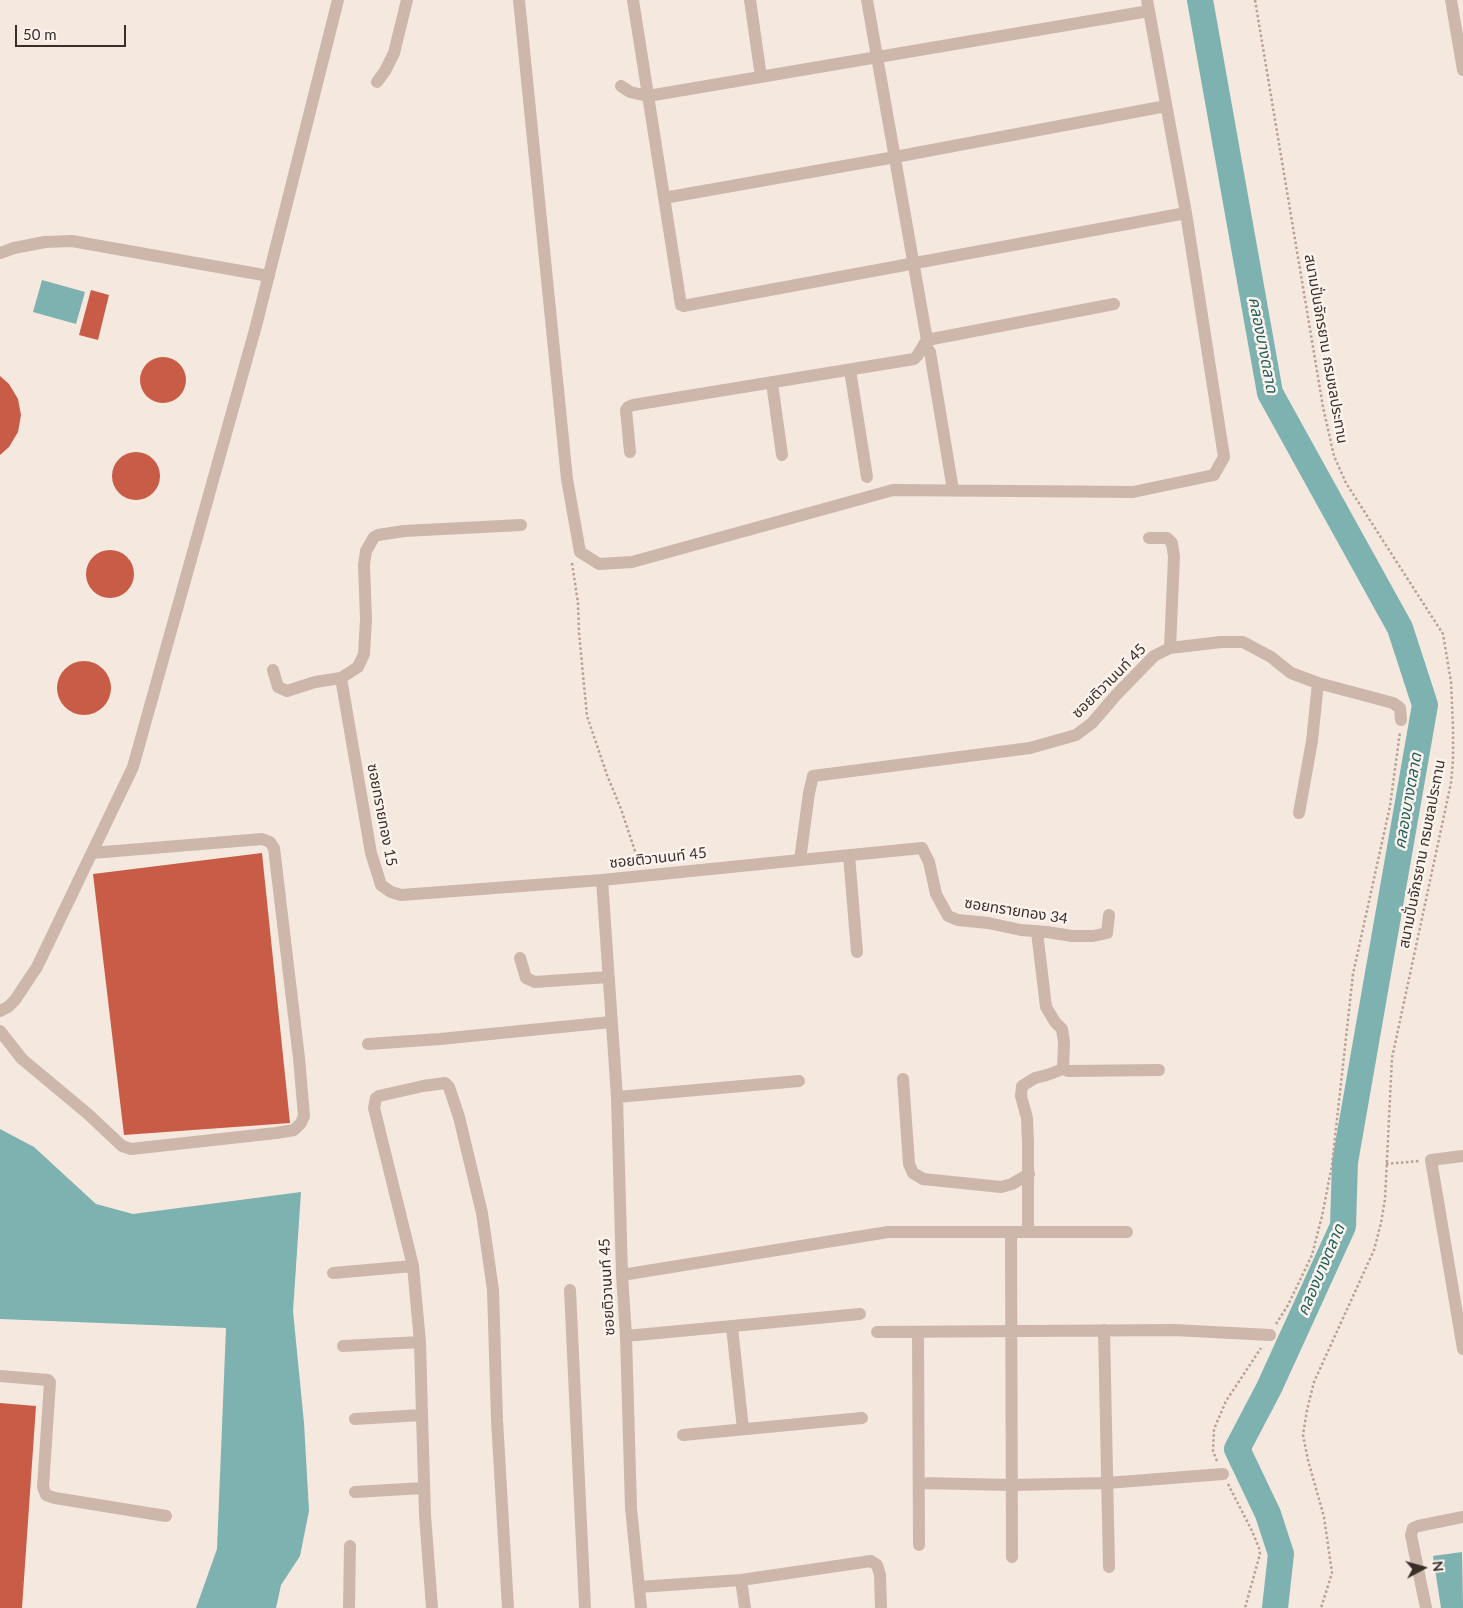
<!DOCTYPE html>
<html>
<head>
<meta charset="utf-8">
<style>
	body { margin:0 }
	#map { position:relative; width:1463px; height:1608px; overflow:hidden; background:#f4e8df; font-family:Lato,sans-serif }
	canvas { display:block }
	.north { position:absolute; left:1398px; top:1543px; width:50px; height:50px; -webkit-text-stroke:4px #fbf3ec; paint-order:stroke; rotate:84deg; font-size:14px; font-weight:700; line-height:20px; text-align:center; color:#3a2e2a }
	.north::after { content:''; display:block; margin:auto; width:18px; height:22px; background:#3a2e2a; clip-path:polygon(50% 0,100% 100%,50% 72%,0 100%) }
	.scale { position:absolute; left:15px; top:25px; width:111px; height:22px; box-sizing:border-box; border:2px solid #3a2e2a; border-top:0; padding-left:6px; font-size:15px; line-height:18px; white-space:nowrap; color:#3a2e2a; -webkit-text-stroke:4px #fbf3ec; paint-order:stroke }
</style>
</head>
<body>
<div id="map">
<canvas width="1463" height="1608"></canvas>
<div class="north">N</div>
<div class="scale">50 m</div>
</div>
<script>
const context = document.querySelector('canvas').getContext('2d');
context.lineJoin = 'round';
function fillPath(path, color) { context.fillStyle = color; context.fill(path, 'evenodd'); }
const poly = rows => new Path2D(rows.map(r => 'M' + r).join(''));
function strokePath(path, color, width, dash) { context.strokeStyle = color; context.lineWidth = width; context.lineCap = dash ? 'butt' : 'round'; context.setLineDash(dash || []); context.stroke(path); }
function write(font, color, halo, rows, align = 'center') {
  context.font = font + ' Lato,"Noto Sans Thai",sans-serif'; context.lineWidth = 5; context.setLineDash([]); context.textBaseline = 'middle'; context.strokeStyle = halo; context.fillStyle = color; for (const [text, x, y, turn = 0] of rows) {
    context.save(); context.translate(x, y); context.rotate((+turn || 0) * Math.PI / 180); context.textAlign = isNaN(turn) ? turn : align; if (halo) context.strokeText(text, 0, 0); context.fillText(text, 0, 0); context.restore();
  }
}
const water = poly([
	[42,280,85,292,76,324,33,312],
	[0,1129,34,1147,96,1204,133,1214,301,1192,293,1311,304,1423,309,1511,300,1556,281,1585,276,1608,196,1608,217,1549,226,1328,0,1319],
	[1462,1552,1463,1608,1441,1608,1433,1556]
]);
const river = poly([
	[1200,0,1270,393,1400,628,1425,705,1345,1162,1343,1226,1269,1388,1237,1449,1268,1514,1281,1554,1275,1608]
]);
const building = poly([
	[91,290,109,295,98,340,79,335],
	'140 380a23 23 0 1 1 46 0a23 23 0 1 1-46 0Z',
	[0,376,9,384,18,399,21,415,18,432,9,447,0,455],
	'112 476a24 24 0 1 1 48 0a24 24 0 1 1-48 0Z',
	'86 574a24 24 0 1 1 48 0a24 24 0 1 1-48 0Z',
	'57 688a27 27 0 1 1 54 0a27 27 0 1 1-54 0Z',
	[262,853,290,1123,124,1135,93,874],
	[0,1403,36,1406,22,1608,0,1608]
]);
const path = poly([
	[1255,0,1323,407,1334,456,1346,483,1443,634,1451,682,1453,727,1453,760,1451,783,1392,1058,1385,1199,1381,1223,1374,1250,1314,1382,1307,1410,1303,1435,1308,1460,1324,1517,1332,1573,1321,1608],
	[572,563,578,603,579,633,587,716,607,775,621,809,636,854,637,863],
	[1386,1164,1419,1161],
	[1276,1324,1288,1305,1312,1255,1322,1216,1332,1165,1353,974,1390,806,1400,732],
	[1217,1461,1213,1451,1214,1429,1226,1401,1261,1348],
	[1228,1484,1252,1531,1259,1548,1260,1554,1245,1608]
]);
const minor = poly([
	[519,0,567,479,580,552,599,564,632,562,893,490,1133,492,1214,475,1224,457,1186,213,1147,0],
	[633,0,681,305,683,306,1186,213],
	[750,0,761,77],
	[867,0,927,340],
	[1451,0,1463,70],
	[377,82,385,71,394,53,407,0],
	[621,86,630,92,648,96,1149,11],
	[664,198,895,157,1166,106],
	[0,253,14,248,45,242,72,241,269,276],
	[924,344,930,352,953,490],
	[850,370,867,477],
	[772,383,782,455],
	[630,452,626,410,628,407,633,405,914,359,917,356,927,340,1114,304],
	[1149,538,1167,538,1172,543,1174,557,1170,648],
	[273,670,278,687,287,691,315,682,341,678,358,667,364,654,366,619,364,565,366,551,374,537,378,535,404,531,521,525],
	[341,678,371,853,381,885,391,892,401,895,602,880],
	[1299,813,1312,741,1318,683],
	[849,855,857,952],
	[800,860,922,848,929,862,936,894,948,916,958,920,988,923,1021,930,1047,932,1072,936,1093,936,1107,933,1109,915],
	[1037,932,1046,1007,1055,1022,1062,1029,1064,1042,1063,1069],
	[520,958,526,978,535,982,608,977],
	[0,1011,8,1007,15,1000,37,967,133,767,256,326,338,0],
	[0,1031,22,1059,88,1114,122,1146,131,1149,276,1133,294,1130,301,1123,304,1116,299,1058,274,848,270,842,262,839,92,853],
	[368,1044,440,1039,611,1022],
	[903,1079,909,1164,913,1173,923,1179,1001,1187,1012,1184,1029,1174],
	[617,1097,799,1081],
	[1463,1156,1431,1160,1463,1349],
	[1011,1232,1012,1557],
	[1028,1232,1028,1143,1027,1118,1021,1096,1022,1086,1035,1078,1047,1075,1063,1069,1068,1071,1159,1070],
	[333,1273,413,1266],
	[622,1275,888,1232,1127,1232],
	[570,1290,585,1608],
	[732,1327,743,1429],
	[1104,1330,1109,1567],
	[877,1332,1174,1330,1270,1335],
	[918,1333,919,1545],
	[626,1336,860,1314],
	[343,1346,420,1342],
	[0,1376,48,1380,50,1382,43,1487,46,1495,55,1498,166,1516],
	[422,1415,420,1342,413,1266,374,1108,376,1098,379,1096,423,1086,445,1083,449,1087,459,1117,482,1213,493,1290,497,1420,508,1608],
	[355,1419,422,1415,425,1515,432,1608],
	[683,1435,862,1418],
	[919,1483,1012,1485,1107,1483,1223,1474],
	[355,1492,424,1488],
	[741,1580,745,1608],
	[639,1587,741,1580,871,1561,877,1565,880,1575,881,1608],
	[349,1608,350,1546],
	[641,1608,631,1508,626,1336,622,1275,617,1097,602,880,800,860,809,793,813,776,1030,748,1076,735,1092,723,1117,694,1154,656,1170,648,1221,642,1243,642,1271,657,1291,673,1318,683,1393,703,1400,708,1401,720],
	[1426,1608,1411,1535,1413,1528,1418,1526,1463,1517]
]);
const streetNames = [
	["สนามปั่นจักรยาน กรมชลประทาน",1326,349,80],
	["ซอยติวานนท์ 45",1109,681,-45],
	["ซอยทรายทอง 15",382,815,79],
	["สนามปั่นจักรยาน กรมชลประทาน",1422,854,-79],
	["ซอยติวานนท์ 45",658,858,-6],
	["ซอยทรายทอง 34",1016,911,9],
	["ซอยติวานนท์ 45",607,1287,-93]
];
const waterNames = [
	["คลองบางตลาด",1263,345,79],
	["คลองบางตลาด",1408,801,-80],
	["คลองบางตลาด",1321,1270,-67]
];
fillPath(water, '#7db2b0');
strokePath(river, '#7db2b0', 26);
fillPath(building, '#c95c47');
strokePath(path, '#b9a194', 2.5, [2.5, 2.5]);
strokePath(minor, '#cdb7aa', 12);
write('15px', '#3a2e2a', '#fbf3ec', streetNames);
write('italic 16px', '#1d5d5c', '#fbf3ec', waterNames);
</script>
</body>
</html>
